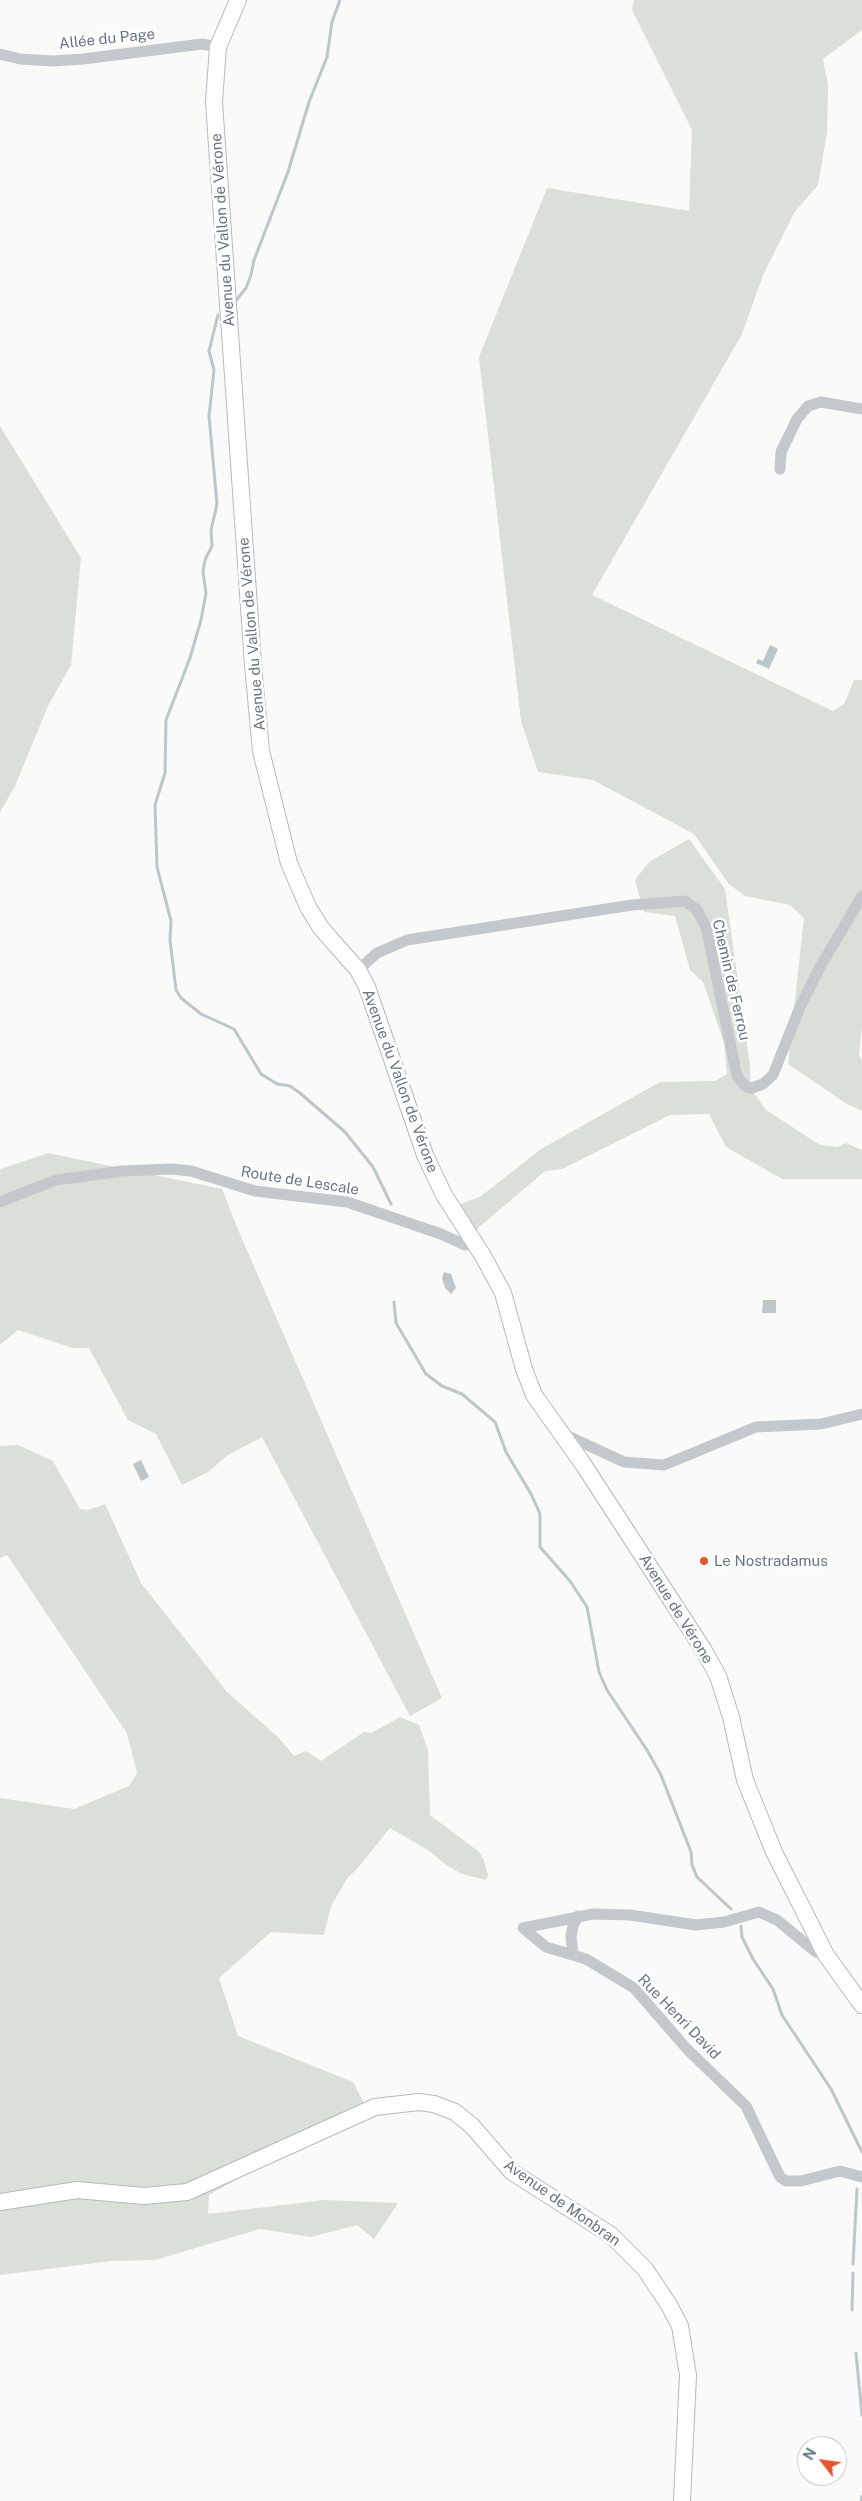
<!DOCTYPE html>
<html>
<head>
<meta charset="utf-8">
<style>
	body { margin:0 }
	#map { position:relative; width:862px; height:2501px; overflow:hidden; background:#fafaf8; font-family:"Public Sans",sans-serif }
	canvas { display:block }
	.north { position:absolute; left:797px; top:2436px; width:50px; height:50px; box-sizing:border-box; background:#fff; border:1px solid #c1c8cd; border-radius:50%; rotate:300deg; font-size:14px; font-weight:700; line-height:20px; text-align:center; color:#657683 }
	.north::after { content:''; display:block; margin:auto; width:18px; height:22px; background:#e4572e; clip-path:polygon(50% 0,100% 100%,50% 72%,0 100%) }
</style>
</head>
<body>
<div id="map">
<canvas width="862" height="2501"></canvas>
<div class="north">N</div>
</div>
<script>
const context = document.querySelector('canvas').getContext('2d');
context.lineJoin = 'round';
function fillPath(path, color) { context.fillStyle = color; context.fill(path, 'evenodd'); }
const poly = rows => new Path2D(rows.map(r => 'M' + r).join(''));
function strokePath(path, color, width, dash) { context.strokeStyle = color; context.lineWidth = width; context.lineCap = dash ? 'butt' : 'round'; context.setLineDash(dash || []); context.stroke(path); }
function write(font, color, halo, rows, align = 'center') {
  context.font = font + ' "Public Sans",sans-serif'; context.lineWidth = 5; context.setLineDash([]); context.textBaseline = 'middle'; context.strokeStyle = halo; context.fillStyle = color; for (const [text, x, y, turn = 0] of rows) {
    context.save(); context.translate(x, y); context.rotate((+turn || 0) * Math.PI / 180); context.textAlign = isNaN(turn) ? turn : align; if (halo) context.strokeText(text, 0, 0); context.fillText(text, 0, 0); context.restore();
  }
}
const green = poly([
	[634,0,862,0,862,30,823,59,828,84,827,132,818,185,794,213,763,275,742,334,592,595,833,711,844,704,854,680,862,680,862,1025,859,1055,862,1060,862,1111,847,1104,788,1064,804,918,790,905,745,896,729,884,694,834,593,780,538,772,521,721,479,357,547,188,689,211,692,130,632,10],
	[0,426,81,558,71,665,48,706,15,786,0,812],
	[689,839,725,889,750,1066,751,1089,766,1110,820,1145,838,1147,846,1143,862,1150,862,1179,782,1179,726,1147,709,1114,670,1115,562,1169,545,1171,478,1228,477,1234,460,1204,480,1197,541,1149,660,1082,715,1081,727,1074,724,1043,703,982,690,970,675,916,644,912,635,880,649,862],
	[48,1153,222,1189,239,1232,442,1698,410,1716,262,1437,228,1455,208,1472,182,1485,156,1434,128,1420,89,1348,73,1348,18,1330,0,1345,0,1169],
	[18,1445,53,1461,80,1509,88,1510,105,1504,141,1583,227,1692,279,1738,294,1756,306,1751,321,1761,364,1732,371,1733,400,1717,419,1725,428,1750,430,1815,478,1851,483,1858,488,1875,486,1880,462,1874,446,1865,428,1850,390,1828,357,1869,348,1877,331,1906,324,1935,271,1932,219,1978,238,2036,353,2082,365,2105,209,2195,208,2214,324,2200,398,2203,374,2239,357,2225,311,2237,260,2229,155,2260,111,2261,0,2275,0,1798,74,1809,129,1786,137,1773,127,1733,7,1555,0,1558,0,1446]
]);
const water = poly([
	[770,645,778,649,769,669,756,663,758,659,763,661],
	[444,1272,451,1274,456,1288,451,1294,445,1288,442,1278],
	[763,1300,776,1300,776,1313,762,1313],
	[141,1460,149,1477,141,1481,133,1464]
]);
const stream = poly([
	[235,302,246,288,251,275,254,260,288,172,309,102,327,57,332,22,340,0],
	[218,315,209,351,214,370,209,416,217,504,211,530,212,546,205,560,203,572,206,593,201,620,190,658,166,720,165,773,155,805,157,867,171,921,170,940,176,990,181,998,201,1014,234,1029,261,1074,277,1084,290,1086,300,1093,345,1132,373,1167,391,1204],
	[394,1302,396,1323,426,1374,442,1386,462,1394,495,1422,506,1452,531,1494,540,1514,540,1547,570,1581,587,1607,599,1672,607,1690,647,1750,661,1775,691,1852,692,1865,697,1877,731,1909],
	[741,1926,742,1937,753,1959,773,1989,782,2015,831,2089,862,2152],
	[853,2264,857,2189],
	[852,2310,853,2273],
	[856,2353,862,2415],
	[861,2501,862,2496]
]);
const street = poly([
	[0,54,20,59,54,61,83,59,202,44,218,47],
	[780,469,781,452,797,419,808,406,821,402,862,409],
	[358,970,377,953,407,940,632,905,685,901,697,910,706,927,737,1076,746,1087,752,1088,763,1084,773,1075,800,1007,820,967,862,896],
	[0,1202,56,1180,122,1171,172,1169,191,1171,255,1191,347,1202,441,1234,465,1245,475,1244],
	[563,1438,570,1437,624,1462,664,1465,756,1427,821,1424,862,1414],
	[573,1955,571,1937,573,1926,578,1916],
	[826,1955,816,1952,777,1920,759,1912,724,1922,696,1925,630,1915,593,1914,523,1928,546,1947,586,1959,634,1988,687,2049,746,2106,780,2177,786,2181,801,2181,840,2171,862,2177]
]);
const secondary = poly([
	[238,0,218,47,214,102,253,665,261,751,289,863,308,907,321,928,358,970,367,987,425,1155,444,1195,483,1256,503,1293,524,1369,534,1395,583,1464,703,1649,718,1676,731,1717,745,1780,774,1852,826,1955,862,2005],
	[0,2202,77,2190,144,2196,187,2192,375,2107,419,2102,434,2104,455,2112,472,2126,512,2172,611,2235,645,2269,669,2305,680,2326,688,2375,682,2501]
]);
const markers = [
	[704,1561,5,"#e4572e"]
];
const streetNames = [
	["Allée du Page",107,39,-6],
	["Avenue du Vallon de Vérone",223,230,-94],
	["Avenue du Vallon de Vérone",252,634,-95],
	["Chemin de Ferrou",731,980,77],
	["Avenue du Vallon de Vérone",400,1081,70],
	["Route de Lescale",300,1181,9],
	["Avenue de Vérone",676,1609,58],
	["Rue Henri David",679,2017,46],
	["Avenue de Monbran",562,2203,35]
];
const poiNames = [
	["Le Nostradamus",714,1561]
];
fillPath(green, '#dadfd7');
fillPath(water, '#bbc7cb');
strokePath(stream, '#bbc7cb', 3);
strokePath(secondary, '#b3babf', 18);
strokePath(street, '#c3c8cc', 11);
strokePath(secondary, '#fff', 16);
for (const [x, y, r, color] of markers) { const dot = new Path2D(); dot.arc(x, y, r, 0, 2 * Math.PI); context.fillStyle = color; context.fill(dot); strokePath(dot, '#fff', 2); }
write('15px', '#657683', '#fff', streetNames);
write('15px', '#657683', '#fff', poiNames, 'left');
</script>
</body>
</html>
